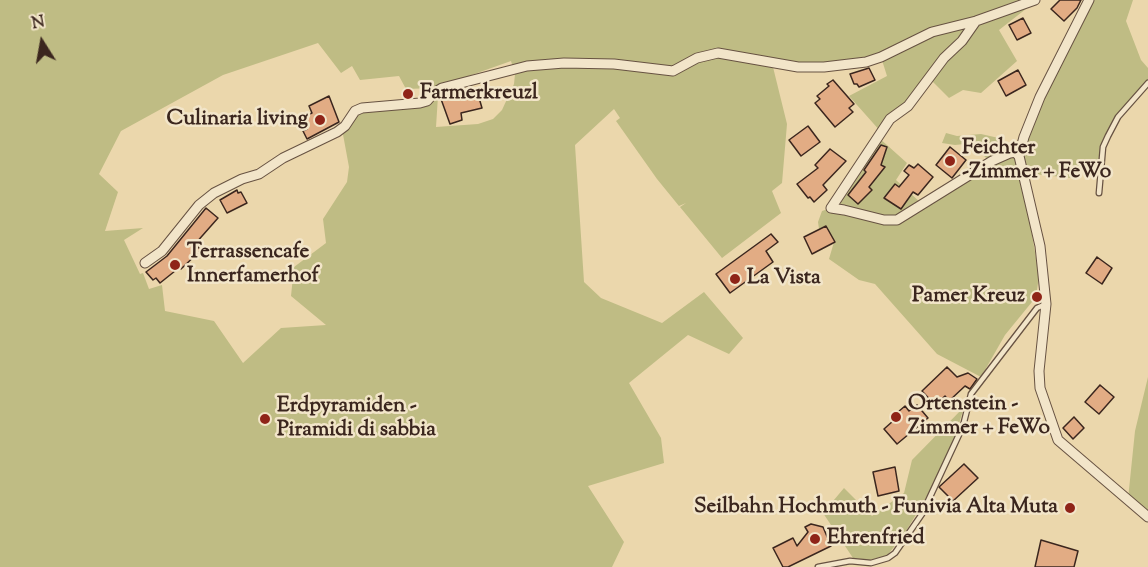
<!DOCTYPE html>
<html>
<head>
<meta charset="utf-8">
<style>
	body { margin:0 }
	#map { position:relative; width:1148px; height:567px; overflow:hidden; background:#ebd7ac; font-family:"Sorts Mill Goudy",serif }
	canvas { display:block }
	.north { position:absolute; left:12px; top:12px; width:60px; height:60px; -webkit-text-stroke:4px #f2e5c9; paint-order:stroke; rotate:349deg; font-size:16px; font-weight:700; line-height:24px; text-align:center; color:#3b261e }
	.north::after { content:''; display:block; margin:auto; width:21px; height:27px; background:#3b261e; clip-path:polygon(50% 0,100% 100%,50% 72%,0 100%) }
</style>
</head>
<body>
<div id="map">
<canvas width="1148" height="567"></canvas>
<div class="north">N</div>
</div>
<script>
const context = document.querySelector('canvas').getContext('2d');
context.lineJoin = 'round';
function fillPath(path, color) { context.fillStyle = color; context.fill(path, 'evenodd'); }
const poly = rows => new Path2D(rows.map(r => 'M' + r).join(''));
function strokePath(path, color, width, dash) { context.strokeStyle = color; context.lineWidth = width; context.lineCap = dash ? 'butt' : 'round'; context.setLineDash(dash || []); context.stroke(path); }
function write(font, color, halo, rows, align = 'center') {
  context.font = font + ' "Sorts Mill Goudy",serif'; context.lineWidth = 5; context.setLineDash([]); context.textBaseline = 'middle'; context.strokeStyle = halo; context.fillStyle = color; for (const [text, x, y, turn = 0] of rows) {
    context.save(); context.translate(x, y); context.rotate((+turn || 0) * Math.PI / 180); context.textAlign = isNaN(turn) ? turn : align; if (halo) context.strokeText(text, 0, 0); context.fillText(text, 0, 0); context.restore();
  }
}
const green = poly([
	[0,0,1028,0,1031,5,999,30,1017,61,981,93,963,90,949,98,929,78,881,132,849,96,887,76,881,57,824,67,772,63,787,124,782,183,772,191,781,213,722,258,680,207,686,203,679,206,657,179,616,121,620,118,614,109,575,145,584,282,601,298,662,323,704,292,743,338,729,354,688,335,629,383,661,438,664,463,588,486,624,542,612,567,0,567],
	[318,43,341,73,352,66,360,80,399,76,406,89,435,88,511,61,515,74,514,84,502,110,493,119,478,124,436,127,438,96,356,112,342,129,349,167,347,182,323,219,326,243,294,267,291,296,326,325,281,328,243,363,214,321,165,311,162,285,149,289,143,273,140,274,124,240,143,228,105,231,118,192,99,174,121,131,223,75],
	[1089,0,1133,0,1126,21,1141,60,1148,68,1148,83,1125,108,1108,136,1102,159,1071,178,1024,173,1022,175,1039,276,1036,297,1005,335,981,377,937,354,875,284,859,280,829,259,834,242,826,226,819,229,818,222,822,211,831,208,878,137,907,163,896,180,922,204,992,161,985,157,974,143,955,145,942,143,946,133,957,136,981,134,1003,139,1010,152,1021,146],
	[1148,377,1148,517,1128,499,1135,431],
	[964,407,955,437,929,493,906,531,887,556,870,560,853,558,823,513,844,488,872,516,904,493,912,460]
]);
const building = poly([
	[1060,0,1081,0,1077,8,1064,21,1051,9,1060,0],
	[1023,18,1031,33,1017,40,1009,25,1023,18],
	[869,68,875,80,859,87,857,84,854,84,850,74,869,68],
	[1018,70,1026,85,1006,96,998,81,1018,70],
	[833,80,854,104,849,108,853,112,835,127,815,103,820,99,817,96,829,86,827,84,833,80],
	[477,91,482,108,461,113,462,120,450,124,441,99,477,91],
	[329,96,339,122,307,139,303,131,307,129,301,118,312,113,309,106,329,96],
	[808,126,820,142,801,156,789,140,808,126],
	[881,145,887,147,881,165,885,167,869,187,872,190,858,204,848,195,866,172,864,170,881,145],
	[950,147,966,160,952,178,936,165,950,147],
	[830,149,846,161,823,185,827,190,814,202,810,197,808,198,797,184,818,168,815,165,830,149],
	[918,164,933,177,918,195,913,192,901,209,884,198,895,184,899,187,909,175,904,171,909,165,914,168,918,164],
	[237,190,238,193,241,192,247,203,227,213,220,200,237,190],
	[206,208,218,218,195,244,201,250,181,269,180,267,160,283,156,278,153,280,146,272,167,256,206,208],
	[826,226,835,242,812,254,804,237,826,226],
	[771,234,778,242,766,251,773,262,730,293,716,274,771,234],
	[1097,257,1112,268,1102,284,1086,273,1097,257],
	[947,367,957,377,968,373,977,379,970,389,965,386,949,401,945,396,935,405,922,391,947,367],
	[1100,385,1114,397,1099,414,1085,402,1100,385],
	[917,405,928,418,897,444,884,429,893,421,891,418,905,406,909,411,917,405],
	[1074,417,1084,428,1073,439,1063,428,1074,417],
	[964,464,978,478,953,501,939,487,964,464],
	[895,467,899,491,878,496,873,472,895,467],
	[811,524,823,527,831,546,788,567,783,567,773,548,793,538,797,546,808,532,805,527,811,524],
	[1041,540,1078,551,1074,567,1035,567,1041,540]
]);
const lane = poly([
	[1099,193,1103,147,1108,136,1118,117,1148,83],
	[818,567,850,561,871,563,888,558,895,553,922,514,963,426,971,394,1037,308,1046,304]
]);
const street = poly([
	[1089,0,1040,97,1024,137,1019,156,1040,246,1046,304,1039,371,1040,388,1058,440,1148,517],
	[831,208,890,119,908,106,944,58,962,41,976,21],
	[831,208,844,210,884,220,897,220,992,161,1010,153,1015,152,1019,156],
	[145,263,162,251,199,205,214,193,242,179,259,174,283,158,337,132,345,126,355,111,362,108,420,103,427,101,434,93,442,88,527,66,564,63,614,64,673,71,697,58,718,53,798,67,824,67,866,62,881,57,932,32,976,21,1035,0]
]);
const markers = [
	[408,94,6,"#8f2418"],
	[320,120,6,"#8f2418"],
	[950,161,6,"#8f2418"],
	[175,265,6,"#8f2418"],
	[735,279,6,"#8f2418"],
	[1037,297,6,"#8f2418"],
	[896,417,6,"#8f2418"],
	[265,419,6,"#8f2418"],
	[1070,508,6,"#8f2418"],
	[815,539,6,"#8f2418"]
];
const poiNames = [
	["Farmerkreuzl",420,94],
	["Culinaria living",308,120,"right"],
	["Feichter",962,149],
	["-Zimmer + FeWo",962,173],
	["Terrassencafe",187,253],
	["Innerfamerhof",187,277],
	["La Vista",747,279],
	["Pamer Kreuz",1025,297,"right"],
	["Ortenstein -",908,405],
	["Zimmer + FeWo",908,429],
	["Erdpyramiden -",277,407],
	["Piramidi di sabbia",277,431],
	["Seilbahn Hochmuth - Funivia Alta Muta",1058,508,"right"],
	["Ehrenfried",827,539]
];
fillPath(green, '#bfbc84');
fillPath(building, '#e2ac84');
strokePath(building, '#3b261e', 1.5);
strokePath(lane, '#675242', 7);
strokePath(street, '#675242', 11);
strokePath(lane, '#f2e5c9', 4.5);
strokePath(street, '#f2e5c9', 9);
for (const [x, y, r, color] of markers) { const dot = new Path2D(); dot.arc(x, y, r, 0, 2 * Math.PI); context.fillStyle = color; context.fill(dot); strokePath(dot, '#f2e5c9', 2); }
write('bold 21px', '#3b261e', '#f2e5c9', poiNames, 'left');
</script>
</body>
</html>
